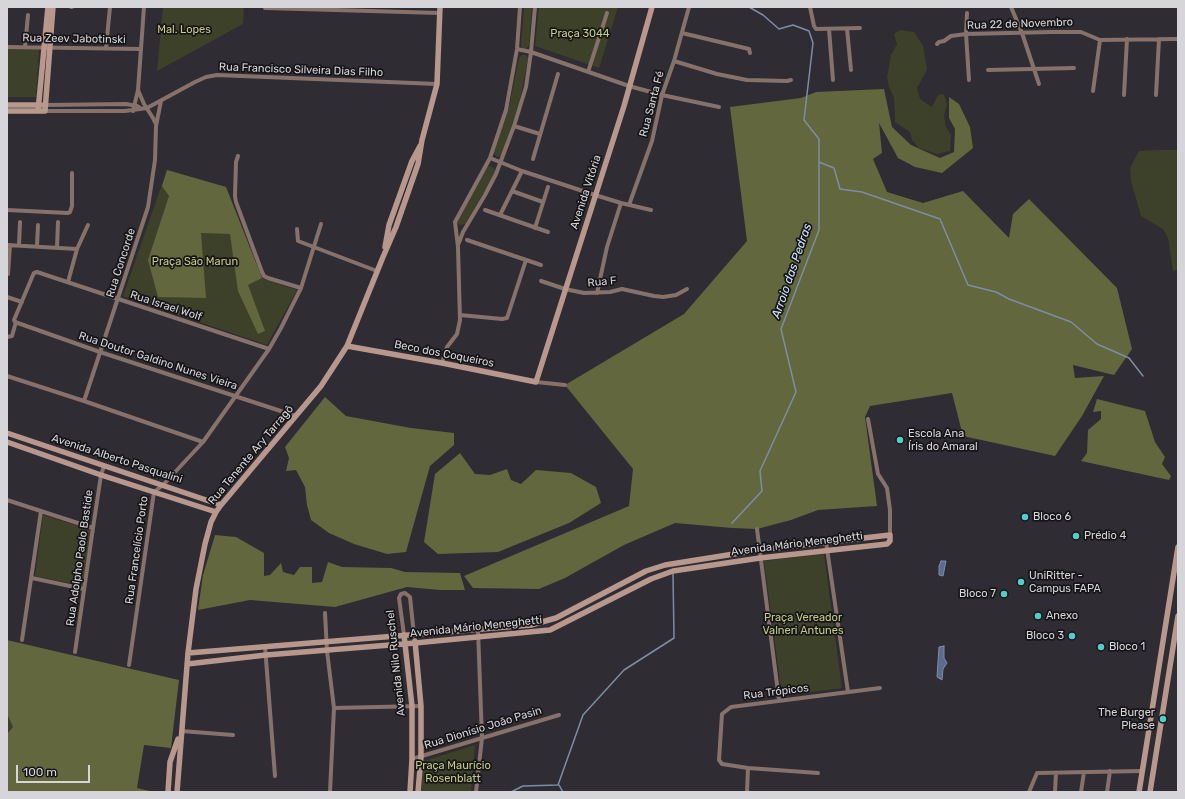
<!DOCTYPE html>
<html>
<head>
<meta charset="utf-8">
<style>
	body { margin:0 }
	#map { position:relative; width:1185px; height:799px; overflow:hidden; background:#2f2c33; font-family:Rubik,sans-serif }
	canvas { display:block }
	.frame { position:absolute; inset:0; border:8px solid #d6d5d9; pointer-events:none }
	.scale { position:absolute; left:16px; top:765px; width:74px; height:18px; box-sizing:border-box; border:2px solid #d6d5d9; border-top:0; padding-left:5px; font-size:12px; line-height:14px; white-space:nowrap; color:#d6d5d9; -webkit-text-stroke:3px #161518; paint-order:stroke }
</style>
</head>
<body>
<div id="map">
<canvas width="1185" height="799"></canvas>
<div class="frame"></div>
<div class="scale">100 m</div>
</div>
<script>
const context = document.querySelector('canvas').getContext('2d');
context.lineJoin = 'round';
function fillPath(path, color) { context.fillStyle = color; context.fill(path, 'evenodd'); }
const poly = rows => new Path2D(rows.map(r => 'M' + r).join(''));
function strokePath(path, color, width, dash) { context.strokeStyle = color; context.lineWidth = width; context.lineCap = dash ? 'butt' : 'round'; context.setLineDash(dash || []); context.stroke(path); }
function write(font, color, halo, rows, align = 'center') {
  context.font = font + ' Rubik,sans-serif'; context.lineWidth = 3.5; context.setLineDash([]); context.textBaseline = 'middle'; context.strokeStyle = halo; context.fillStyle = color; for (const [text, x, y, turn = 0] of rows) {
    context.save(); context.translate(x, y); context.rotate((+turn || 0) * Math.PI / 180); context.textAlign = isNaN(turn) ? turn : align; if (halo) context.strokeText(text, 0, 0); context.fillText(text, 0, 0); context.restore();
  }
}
const green = poly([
	[163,7,244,7,243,24,157,71],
	[524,7,532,7,529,45,526,49,522,48,521,45],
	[539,7,618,7,599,68,535,46],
	[900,30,914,32,923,46,927,70,917,88,920,99,932,107,938,95,944,94,947,104,944,116,946,127,951,135,950,151,937,154,919,148,912,140,910,132,895,122,894,98,889,87,887,77,891,55,897,44,894,34],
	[7,49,39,49,36,97,7,97],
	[522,55,526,55,528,58,520,100,502,155,497,157,495,155,494,151,509,107,519,58],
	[1158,150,1178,150,1178,270,1173,271,1168,238,1163,229,1141,216,1131,181,1130,168,1139,151],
	[490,166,494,168,495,171,490,182,465,224,459,225,457,223,457,220,487,167],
	[167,170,226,187,262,278,297,290,267,345,123,296],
	[43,515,91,530,83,586,35,576],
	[824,554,842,688,782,696,764,561],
	[7,714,13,727,7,734],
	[475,745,471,792,421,792,424,761]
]);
const forest = poly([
	[884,89,892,127,911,145,940,158,954,152,955,129,949,118,949,97,959,104,970,127,973,148,942,173,915,167,898,158,879,123,882,153,873,159,887,192,923,203,963,191,1009,238,1013,214,1029,199,1117,288,1132,349,1114,375,1073,365,1075,378,1104,376,1082,416,1055,456,963,436,952,393,870,406,865,417,877,506,818,510,791,520,757,529,732,528,675,523,624,545,565,578,539,589,473,588,464,576,629,506,633,469,565,385,684,314,747,241,730,107,801,98,816,92],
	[167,170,226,187,262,278,248,285,265,331,258,334,238,291,230,234,201,233,206,298,158,297,148,260,169,196,162,186],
	[325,397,346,416,411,428,454,433,454,445,430,466,406,552,387,554,354,544,329,533,311,520,307,505,305,487,296,470,286,471,289,458,285,447],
	[1097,399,1145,411,1155,442,1165,457,1162,464,1171,476,1169,480,1081,461,1087,453,1088,430,1101,419,1101,411,1093,412],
	[460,453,475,474,490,475,507,469,511,480,521,484,536,470,571,473,596,487,601,503,569,523,498,552,438,554,424,542,435,474],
	[215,535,236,537,264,553,264,576,270,575,281,563,283,572,294,575,300,567,312,567,312,583,322,582,328,562,342,567,391,568,405,572,460,573,465,590,440,590,407,587,335,607,250,600,198,610,203,575],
	[7,640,179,680,171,748,144,745,137,788,154,792,7,792,7,734,13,727,7,714]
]);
const water = poly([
	[941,561,946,561,943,576,939,575,939,566,941,561],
	[944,646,944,658,947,663,943,669,942,680,937,677,939,647,944,646]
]);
const stream = poly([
	[819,162,834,168,840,189,862,192,940,219,968,285,996,292,1009,299,1071,322,1097,344,1129,358,1143,376],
	[732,523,762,491,760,471,796,392,781,329,819,230,819,139,804,120,813,43,809,31,793,25,779,29,763,15,749,7],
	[558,785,583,715,624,670,674,638,673,574],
	[559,785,563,792],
	[511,792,523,786,558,785]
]);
const street = poly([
	[71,7,72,7],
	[810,7,814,26,816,29,860,28],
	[1011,7,1022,33,1039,84],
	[265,8,440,13],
	[967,13,966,34,969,80],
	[829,29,833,80],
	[847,29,851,70],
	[682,33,749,49,750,53],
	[937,44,939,42,944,41,951,36,966,34,1052,32,1081,32,1100,40,1178,39],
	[7,47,141,49],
	[25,47,28,15],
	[106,48,110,7],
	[517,49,531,52,629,86,662,95,719,107],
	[674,61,717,74,747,80,787,81,791,80],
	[988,70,1074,68],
	[588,72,607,13],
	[138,90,144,104,153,118,156,124],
	[1093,91,1100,40],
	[1124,95,1127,39],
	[1156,95,1159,39],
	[45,105,126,104,137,106,140,108],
	[45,111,125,111,147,108,195,82,206,77,217,75,437,84],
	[133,111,138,90,144,7],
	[514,126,540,134],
	[238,156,236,162,235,196,236,202,262,272,264,276,268,278,301,288],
	[490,158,522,171,595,195,621,203,651,210],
	[533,159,558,74],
	[512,191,543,202],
	[629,205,652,141,662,95,674,61,689,7],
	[7,210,68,213,70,212,72,206,72,173],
	[485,210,548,232],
	[500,215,522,171],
	[535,228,548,187],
	[297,229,298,241,377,271],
	[467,240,541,265],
	[7,245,77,249],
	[19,245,20,222],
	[458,245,463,232,485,195,496,174,514,126,526,87,531,52,535,7],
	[37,246,38,225],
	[57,248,58,222],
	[8,274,10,245],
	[541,281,565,289,584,293,610,292,622,289,654,296,663,297,676,295,687,289],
	[68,282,77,249,88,225],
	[597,293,607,247,621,203],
	[7,297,22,302],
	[460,315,502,319,507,318,526,260],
	[7,337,12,336,16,322],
	[269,349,37,272,34,273,33,275,14,320,15,322,100,352,296,416],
	[442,363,447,347,457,334,460,320,458,247,455,222,490,158,506,110,517,49,520,7],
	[7,376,84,401,203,442],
	[536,382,565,385],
	[84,401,148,207,155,160,156,126,161,101],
	[868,419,878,474,887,488,890,510,890,535],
	[7,500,93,528],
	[757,529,779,700],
	[826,542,848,692],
	[32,578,84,589],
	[325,613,327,651,334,708,330,792],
	[404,635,399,598,401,594,405,593,410,597,414,635],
	[22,640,41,511],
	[265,646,275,776],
	[75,652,93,528,101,475,104,466],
	[129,665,154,492,163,485,203,442,269,349,281,328,301,288,321,224],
	[334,708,421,706],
	[181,731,233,735],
	[412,759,559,715],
	[818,773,748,768,722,764,719,760,722,714,731,707,880,688],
	[476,792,482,738,478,630],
	[747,792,748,768],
	[1029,792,1037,773,1142,771],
	[1055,792,1056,773],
	[1081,792,1084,772],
	[1107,792,1110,771]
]);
const secondary = poly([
	[7,105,41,105],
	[7,111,45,111,53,7],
	[38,111,48,7],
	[385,247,389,225,412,161,420,146],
	[347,346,442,363,536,382,624,106,652,7],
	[7,433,221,505],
	[7,442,101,475,216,512],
	[404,635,412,706,412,759,410,792],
	[415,641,421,706,421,757,418,792],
	[187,664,266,655,415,643,550,630,651,579,673,571,760,558,887,544,890,541,890,535,759,550,665,565,646,571,556,618,531,625,188,653],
	[168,792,170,762,178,739],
	[177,792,188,653,196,589,205,544,211,522,216,512,221,505,321,386,347,346,383,257,396,227,418,164,422,140,437,84,440,7],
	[1139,792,1178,547],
	[1150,792,1178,616]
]);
const markers = [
	[900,440,4,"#53cdc9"],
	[1025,517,4,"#53cdc9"],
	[1076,536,4,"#53cdc9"],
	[1021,582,4,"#53cdc9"],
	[1004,594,4,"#53cdc9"],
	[1038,616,4,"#53cdc9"],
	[1072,636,4,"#53cdc9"],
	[1101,647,4,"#53cdc9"],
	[1163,719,4,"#53cdc9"]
];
const streetNames = [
	["Rua 22 de Novembro",1020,24,-2],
	["Rua Zeev Jabotinski",74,39,1],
	["Rua Francisco Silveira Dias Filho",301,70,2],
	["Rua Santa Fé",652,104,-75],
	["Avenida Vitória",586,192,-72],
	["Rua Concorde",121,263,-72],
	["Rua F",602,282,-5],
	["Rua Israel Wolf",166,306,18],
	["Beco dos Coqueiros",444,354,11],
	["Rua Doutor Galdino Nunes Vieira",158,361,18],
	["Rua Tenente Ary Tarragô",251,455,-50],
	["Avenida Alberto Pasqualini",117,459,18],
	["Avenida Mário Meneghetti",797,544,-7],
	["Rua Francelício Porto",137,550,-82],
	["Rua Adolpho Paolo Bastide",80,558,-82],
	["Avenida Mário Meneghetti",476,627,-6],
	["Avenida Nilo Ruschel",396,663,-96],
	["Rua Trópicos",776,692,-7],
	["Rua Dionísio João Pasin",483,728,-17]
];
const parkNames = [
	["Mal. Lopes",184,30],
	["Praça 3044",580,34],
	["Praça São Marun",195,262],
	["Praça Vereador",803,618],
	["Valneri Antunes",803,631],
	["Praça Maurício",453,766],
	["Rosenblatt",453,779]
];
const poiNames = [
	["Escola Ana",908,434],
	["Íris do Amaral",908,447],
	["Bloco 6",1033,517],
	["Prédio 4",1084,536],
	["UniRitter -",1029,576],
	["Campus FAPA",1029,589],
	["Bloco 7",996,594,"right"],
	["Anexo",1046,616],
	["Bloco 3",1064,636,"right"],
	["Bloco 1",1109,647],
	["The Burger",1155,713,"right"],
	["Please",1155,726,"right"]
];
const waterNames = [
	["Arroio das Pedras",792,271,-71]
];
fillPath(green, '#3e4129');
fillPath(forest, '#62673e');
fillPath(water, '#5a6d90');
strokePath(water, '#7f8ca6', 1);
strokePath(stream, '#7f8ca6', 1.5);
strokePath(street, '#86726b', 4);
strokePath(secondary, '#b8988d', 5.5);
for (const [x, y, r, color] of markers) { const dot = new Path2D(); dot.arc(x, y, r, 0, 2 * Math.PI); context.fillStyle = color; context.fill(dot); strokePath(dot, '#161518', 1.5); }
write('11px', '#d6d5d9', '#161518', streetNames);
write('11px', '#c4cc87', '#161518', parkNames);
write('11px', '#d6d5d9', '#161518', poiNames, 'left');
write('italic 12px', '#d6e4fc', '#161518', waterNames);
</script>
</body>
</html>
